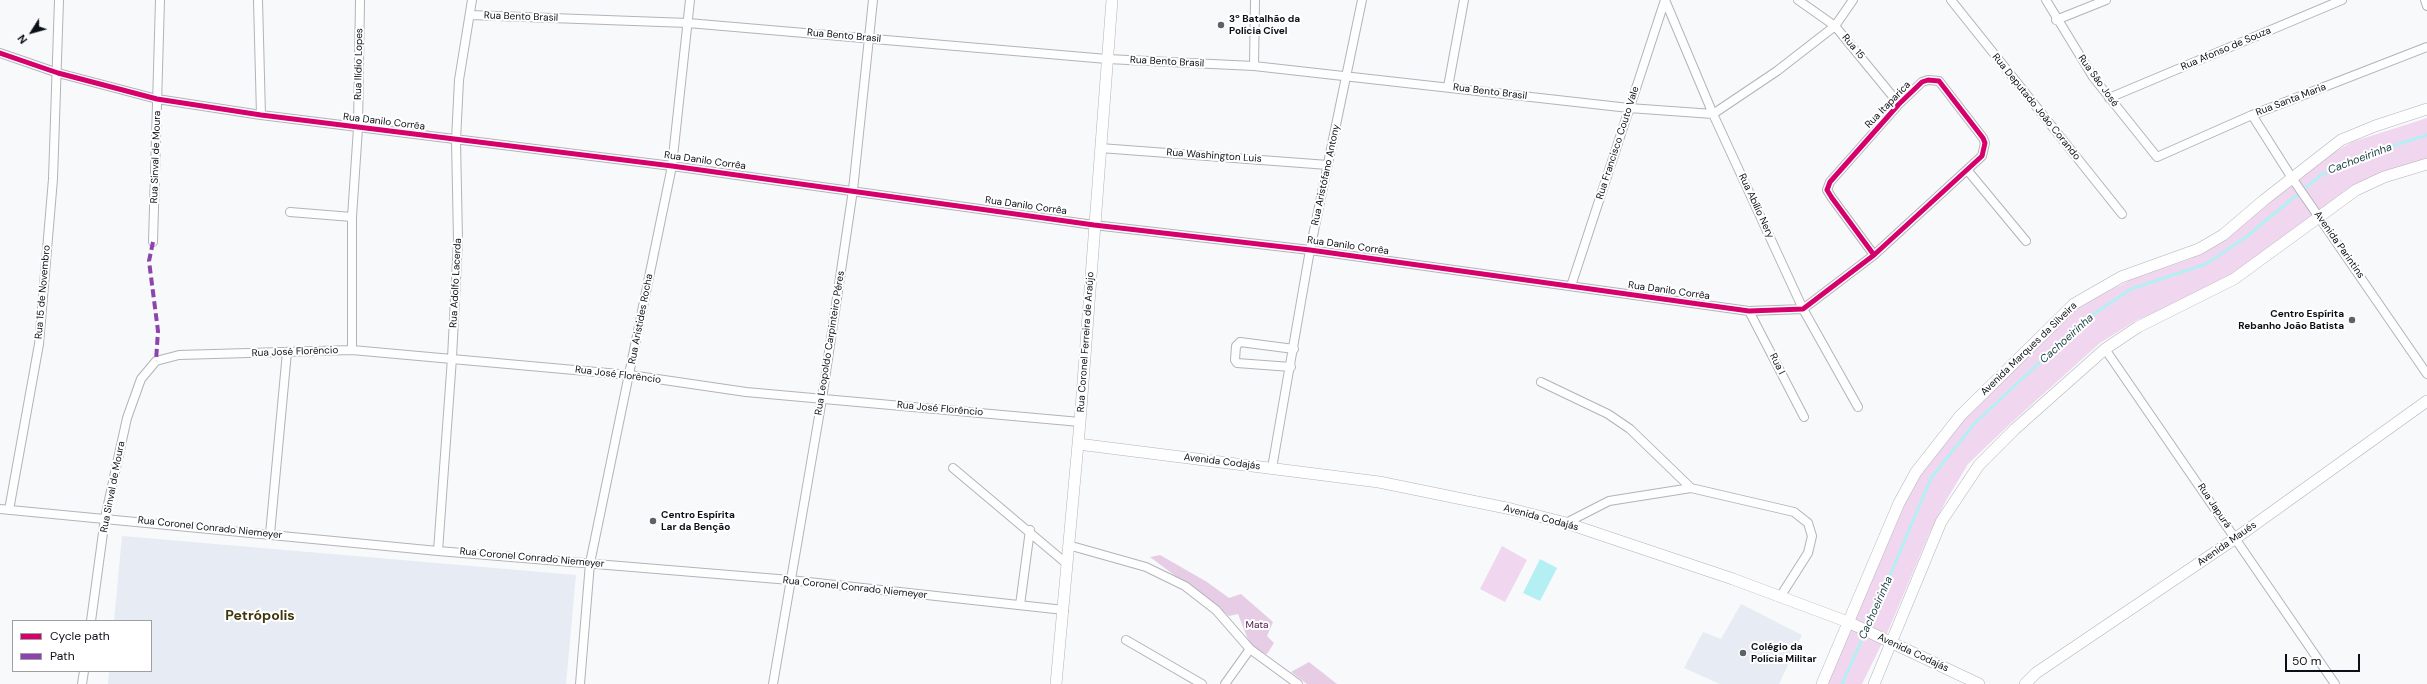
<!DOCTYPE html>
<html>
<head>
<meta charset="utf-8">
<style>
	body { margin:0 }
	#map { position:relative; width:2427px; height:684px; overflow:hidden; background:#f7f9fb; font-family:"DM Sans",sans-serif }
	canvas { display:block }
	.legend { position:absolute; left:12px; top:620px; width:140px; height:52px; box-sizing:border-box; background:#fff; border:1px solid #9d9fa2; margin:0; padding:5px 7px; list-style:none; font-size:12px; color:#0b0f16 }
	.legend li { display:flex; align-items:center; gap:8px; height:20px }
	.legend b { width:20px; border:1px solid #9d9fa2 }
	.north { position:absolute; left:12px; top:12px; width:40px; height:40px; -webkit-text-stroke:3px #fff; paint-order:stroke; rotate:233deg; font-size:11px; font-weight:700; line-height:16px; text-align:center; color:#0b0f16 }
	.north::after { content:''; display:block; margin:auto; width:14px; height:18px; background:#0b0f16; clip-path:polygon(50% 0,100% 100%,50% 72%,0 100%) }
	.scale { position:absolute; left:2285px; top:654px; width:75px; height:18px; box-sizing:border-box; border:2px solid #0b0f16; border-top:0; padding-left:5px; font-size:12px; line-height:14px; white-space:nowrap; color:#0b0f16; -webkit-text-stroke:3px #fff; paint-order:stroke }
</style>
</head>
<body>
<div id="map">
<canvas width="2427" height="684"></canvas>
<ul class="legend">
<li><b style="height:5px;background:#d6006c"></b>Cycle path</li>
<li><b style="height:5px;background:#8e44ad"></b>Path</li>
</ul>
<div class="north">N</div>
<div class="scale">50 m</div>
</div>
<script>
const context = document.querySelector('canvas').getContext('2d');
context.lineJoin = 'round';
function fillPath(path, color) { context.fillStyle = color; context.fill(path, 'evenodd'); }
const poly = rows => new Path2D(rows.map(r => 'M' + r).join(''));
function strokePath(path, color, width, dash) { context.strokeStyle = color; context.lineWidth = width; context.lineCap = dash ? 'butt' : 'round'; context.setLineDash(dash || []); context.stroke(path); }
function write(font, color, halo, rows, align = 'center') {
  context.font = font + ' "DM Sans",sans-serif'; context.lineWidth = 4; context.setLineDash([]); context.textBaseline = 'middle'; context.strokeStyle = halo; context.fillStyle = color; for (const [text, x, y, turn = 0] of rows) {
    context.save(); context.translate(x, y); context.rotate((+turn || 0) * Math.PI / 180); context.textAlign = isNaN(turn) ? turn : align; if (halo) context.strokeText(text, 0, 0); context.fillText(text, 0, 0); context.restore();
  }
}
const built = poly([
	[122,536,576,575,566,684,108,684,109,671,151,671,151,621,114,621],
	[1741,604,1802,635,1779,684,1720,684,1684,668,1703,632,1721,639]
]);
const green = poly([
	[2427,118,2427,160,2394,170,2259,260,2198,295,2137,320,2100,343,2010,424,1968,464,1947,499,1930,532,1888,631,1862,684,1827,684,1917,475,1971,412,2036,347,2077,309,2107,292,2130,280,2190,259,2215,246,2333,153,2352,142],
	[1502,546,1527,560,1505,602,1480,589]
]);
const forest = poly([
	[1160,555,1207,582,1229,598,1241,594,1273,622,1267,636,1274,643,1267,654,1258,652,1249,642,1238,614,1229,616,1150,557],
	[1309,662,1337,684,1307,684,1291,672]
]);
const water = poly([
	[1540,559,1557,568,1540,601,1523,593]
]);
const stream = poly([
	[1868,628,1931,478,1975,423,2085,320,2131,289,2206,264,2246,237,2321,175,2358,157,2427,135],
	[1842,684,1865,633]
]);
const minor = poly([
	[258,0,261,115],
	[1665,0,1713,114,1803,309,1858,407],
	[1798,0,1835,26,1899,104],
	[1951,0,2122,214],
	[2046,0,2093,77,2157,157,2252,115,2427,47],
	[2425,0,2427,6],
	[470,15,688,23,1107,59,1254,66,1629,108,1713,114,1777,71,1835,26,1853,0],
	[2056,20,2106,0],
	[0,53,58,73,157,99,261,115,672,166,1094,225,1310,250,1749,311,1803,309,1874,255,1982,156,1985,143,1983,138,1939,81,1928,80,1922,82,1899,104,1830,182,1827,190,1832,198,1874,255],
	[1254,66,1255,0],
	[1448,87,1464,0],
	[2109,98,2342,0],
	[2252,115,2292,178,2427,374],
	[1100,148,1328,165],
	[1968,171,2026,241],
	[290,212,352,217],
	[153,242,160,0],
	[1571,286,1665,0],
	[1749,311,1804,417],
	[2105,349,2335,684],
	[352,350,352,217,358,128,360,0],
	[1291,367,1237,363,1235,360,1236,346,1240,342,1294,349],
	[1541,382,1608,414,1630,429,1691,488],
	[953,468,1067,564],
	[1272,468,1310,250,1362,0],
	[0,509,438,551,790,580,1064,610],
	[9,510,39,344,53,179,59,0],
	[1566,523,1609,501,1691,488,1794,512,1808,523,1812,536,1808,553,1780,597],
	[270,534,287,352],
	[1068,545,1146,567,1185,586,1216,610,1250,649,1298,684],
	[438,551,452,358,458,240,456,140,459,80,472,0],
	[1020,605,1030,530],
	[91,621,105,518,127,418,141,379,156,361,179,355,352,350,630,375,746,392,1080,422],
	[1126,640,1202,684],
	[82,684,84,671],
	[580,684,590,563,672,166,690,0],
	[773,684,822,399,853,190,873,0],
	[1225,684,1250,649]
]);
const tertiary = poly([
	[1078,444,1379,482,1511,509,1566,523,1733,579,1848,622,1979,684],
	[1056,684,1080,422,1112,0],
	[1822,684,1899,503,1916,472,1960,416,2074,304,2121,277,2199,249,2223,235,2264,200,2341,140,2375,126,2427,109],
	[1874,684,1941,522,1979,465,2015,429,2105,349,2138,327,2234,279,2356,190,2384,177,2427,164],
	[2025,684,2036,673,2236,538,2427,401]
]);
const quiet = poly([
	[153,242,149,261,158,331,156,361]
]);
const cycleway = poly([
	[0,53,58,73,157,99,261,115,672,166,1094,225,1310,250,1749,311,1803,309,1874,255,1982,156,1985,143,1983,138,1939,81,1928,80,1922,82,1899,104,1830,182,1827,190,1832,198,1874,255]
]);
const markers = [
	[1221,25,4,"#5e6166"],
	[2352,320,4,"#5e6166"],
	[653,521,4,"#5e6166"],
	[1743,653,4,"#5e6166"]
];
const streetNames = [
	["Rua Bento Brasil",521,17,2],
	["Rua Bento Brasil",844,36,5],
	["Rua 15",1853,47,50],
	["Rua Afonso de Souza",2226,49,-23],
	["Rua Bento Brasil",1167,62,3],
	["Rua Ilídio Lopes",359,64,-89],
	["Rua São José",2098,81,54],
	["Rua Bento Brasil",1490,92,7],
	["Rua Santa Maria",2291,100,-21],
	["Rua Itaparica",1888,105,-46],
	["Rua Deputado João Corando",2036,107,51],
	["Rua Danilo Corrêa",384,122,7],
	["Rua Francisco Couto Vale",1618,143,-72],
	["Rua Washington Luis",1214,156,4],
	["Rua Sinval de Moura",156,157,-88],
	["Rua Danilo Corrêa",705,161,8],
	["Rua Aristófano Antony",1326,175,-78],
	["Rua Danilo Corrêa",1026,206,8],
	["Rua Abílio Nery",1756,206,65],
	["Avenida Parintins",2339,245,55],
	["Rua Danilo Corrêa",1348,246,8],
	["Rua Adolfo Lacerda",456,283,-87],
	["Rua Danilo Corrêa",1669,291,8],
	["Rua 15 de Novembro",43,292,-85],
	["Rua Aristides Rocha",641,319,-79],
	["Rua Coronel Ferreira de Araújo",1086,342,-86],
	["Rua Leopoldo Carpinteiro Péres",830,343,-81],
	["Avenida Marques da Silveira",2029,349,-44],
	["Rua José Florêncio",295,352,-2],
	["Rua I",1777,364,63],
	["Rua José Florêncio",618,375,7],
	["Rua José Florêncio",940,409,5],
	["Avenida Codajás",1222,462,7],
	["Rua Sinval de Moura",113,487,-79],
	["Rua Japurá",2214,506,56],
	["Avenida Codajás",1541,518,15],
	["Rua Coronel Conrado Niemeyer",210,528,6],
	["Avenida Maués",2227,544,-35],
	["Rua Coronel Conrado Niemeyer",532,558,5],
	["Rua Coronel Conrado Niemeyer",855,588,6],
	["Avenida Codajás",1913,653,25]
];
const poiNames = [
	["3º Batalhão da",1229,19],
	["Polícia Cível",1229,31],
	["Centro Espírita",2344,314,"right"],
	["Rebanho João Batista",2344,326,"right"],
	["Centro Espírita",661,515],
	["Lar da Benção",661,527],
	["Colégio da",1751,647],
	["Polícia Militar",1751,659]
];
const parkNames = [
	["Mata",1257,625]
];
const waterNames = [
	["Cachoeirinha",2360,159,-21],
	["Cachoeirinha",2067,339,-42],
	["Cachoeirinha",1876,608,-66]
];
const districtNames = [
	["Petrópolis",260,616]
];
fillPath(built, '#e7ebf3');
fillPath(green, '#f1d6ef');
fillPath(forest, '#e6cce4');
fillPath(water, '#b4f0f3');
strokePath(stream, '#b4f0f3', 3);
strokePath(minor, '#b1b4b9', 10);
strokePath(tertiary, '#b1b4b9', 12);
strokePath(minor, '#fefefe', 8);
strokePath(tertiary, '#fefefe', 11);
strokePath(quiet, '#8e44ad', 4, [8, 4]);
strokePath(cycleway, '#d6006c', 5);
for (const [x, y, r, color] of markers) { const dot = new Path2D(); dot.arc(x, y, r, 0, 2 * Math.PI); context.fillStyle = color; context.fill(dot); strokePath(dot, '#fff', 1.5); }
write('10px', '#0b0f16', '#fff', streetNames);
write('bold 10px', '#0b0f16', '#fff', poiNames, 'left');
write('10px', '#4e144a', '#fff', parkNames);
write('italic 11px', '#153d3e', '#fff', waterNames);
write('bold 14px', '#3e360c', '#fff', districtNames);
</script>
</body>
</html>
